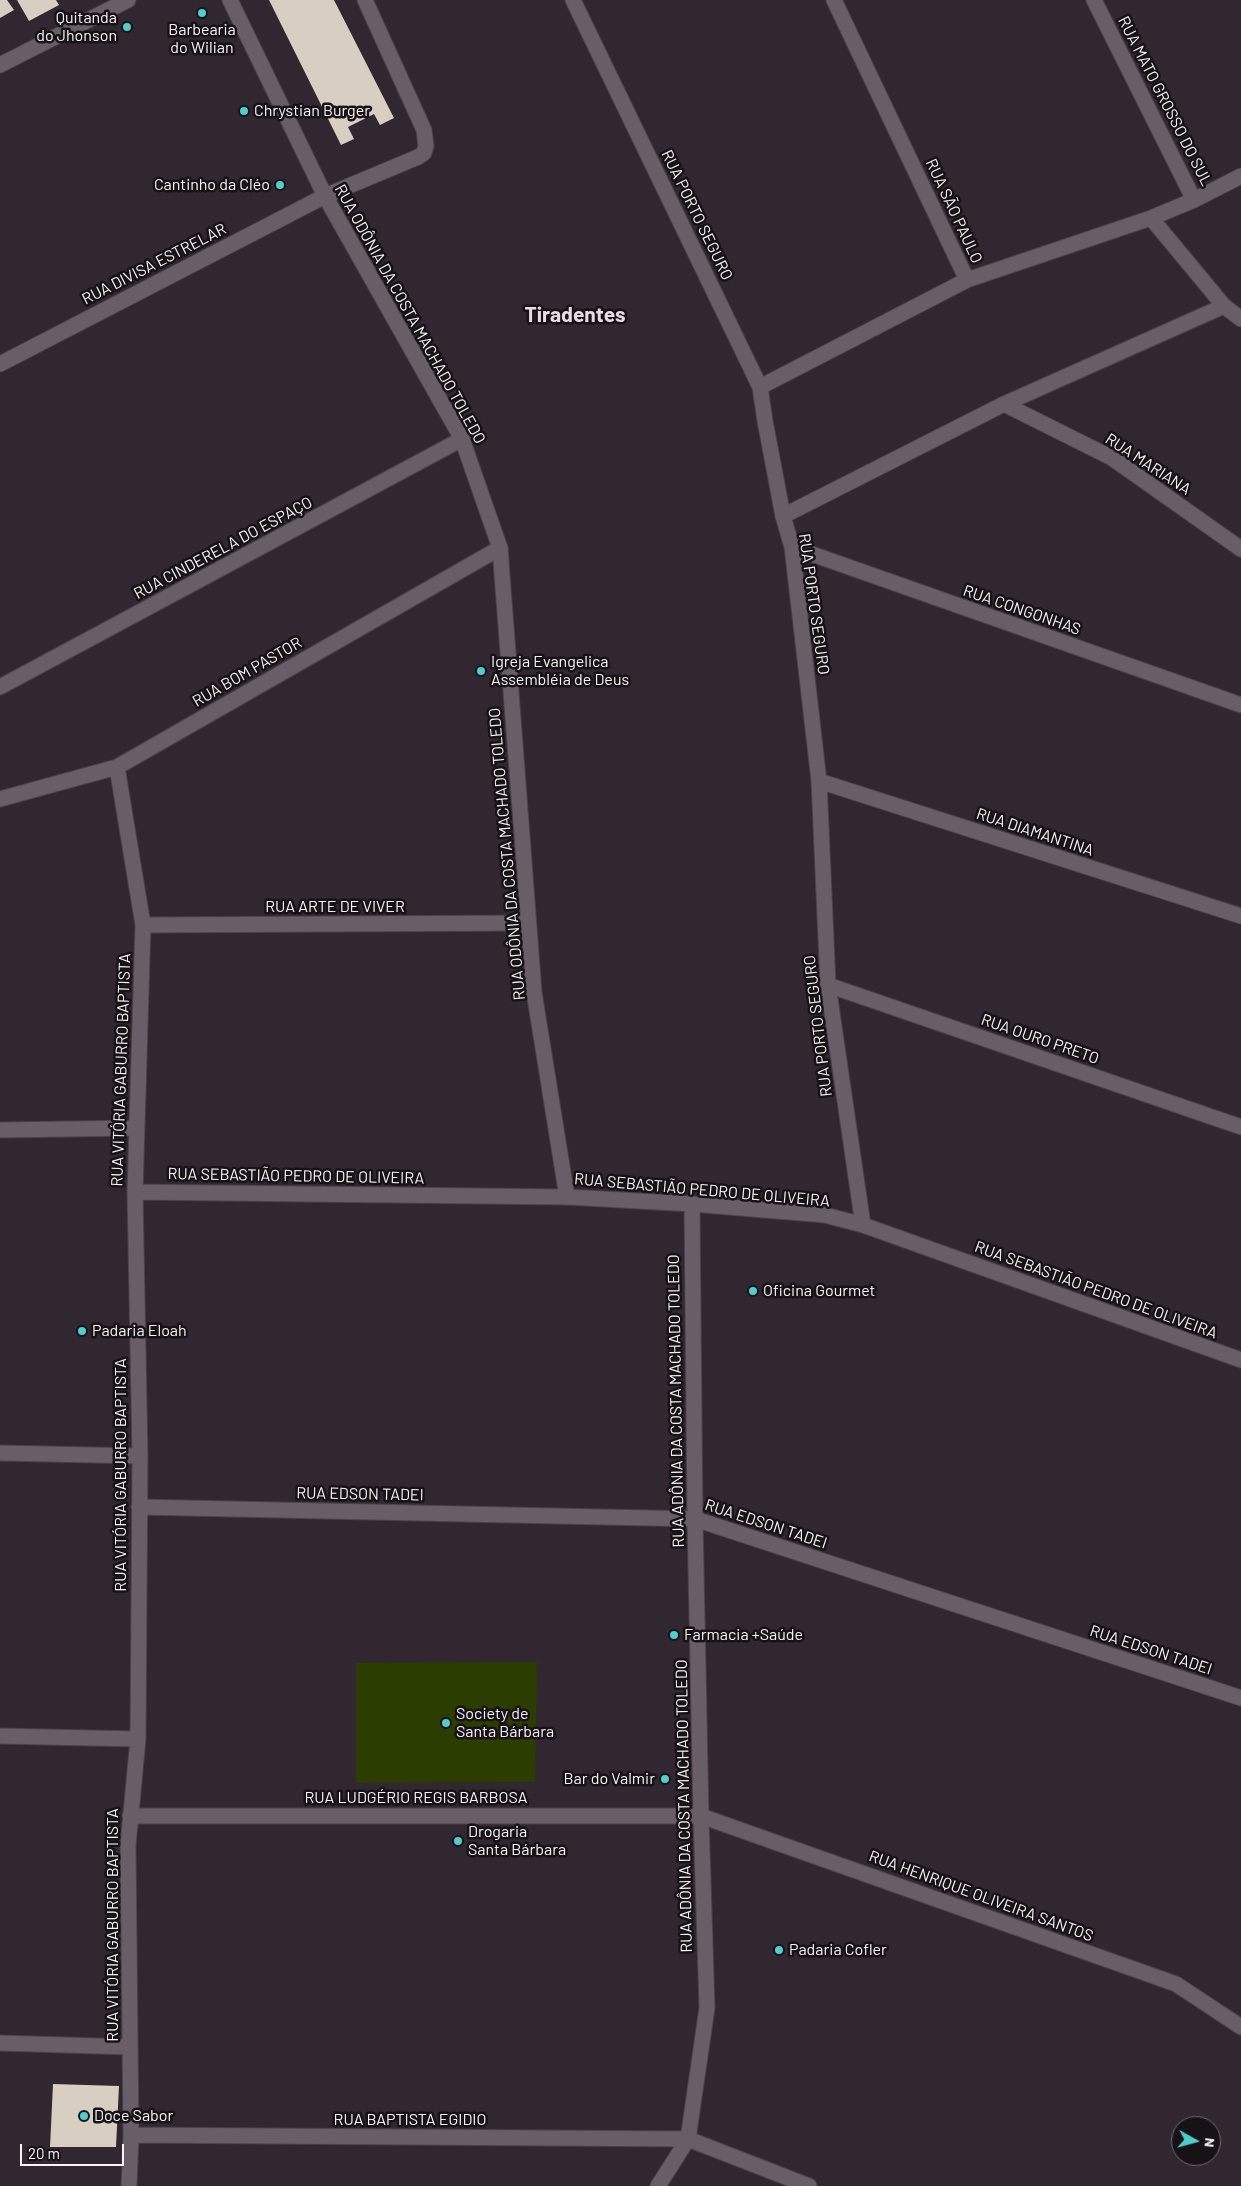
<!DOCTYPE html>
<html>
<head>
<meta charset="utf-8">
<style>
	body { margin:0 }
	#map { position:relative; width:1241px; height:2186px; overflow:hidden; background:#312730; font-family:Barlow,sans-serif }
	canvas { display:block }
	.north { position:absolute; left:1171px; top:2116px; width:50px; height:50px; box-sizing:border-box; background:#161216; border:1px solid #716c70; border-radius:50%; rotate:97deg; font-size:14px; font-weight:700; line-height:20px; text-align:center; color:#f9f2f8 }
	.north::after { content:''; display:block; margin:auto; width:18px; height:22px; background:#52cdcd; clip-path:polygon(50% 0,100% 100%,50% 72%,0 100%) }
	.scale { position:absolute; left:20px; top:2144px; width:104px; height:22px; box-sizing:border-box; border:2px solid #f9f2f8; border-top:0; padding-left:6px; font-size:15px; line-height:18px; white-space:nowrap; color:#f9f2f8; -webkit-text-stroke:4px #161216; paint-order:stroke }
</style>
</head>
<body>
<div id="map">
<canvas width="1241" height="2186"></canvas>
<div class="north">N</div>
<div class="scale">20 m</div>
</div>
<script>
const context = document.querySelector('canvas').getContext('2d');
context.lineJoin = 'round';
function fillPath(path, color) { context.fillStyle = color; context.fill(path, 'evenodd'); }
const poly = rows => new Path2D(rows.map(r => 'M' + r).join(''));
function strokePath(path, color, width, dash) { context.strokeStyle = color; context.lineWidth = width; context.lineCap = dash ? 'butt' : 'round'; context.setLineDash(dash || []); context.stroke(path); }
function write(font, color, halo, rows, align = 'center') {
  context.font = font + ' Barlow,sans-serif'; context.lineWidth = 5; context.setLineDash([]); context.textBaseline = 'middle'; context.strokeStyle = halo; context.fillStyle = color; for (const [text, x, y, turn = 0] of rows) {
    context.save(); context.translate(x, y); context.rotate((+turn || 0) * Math.PI / 180); context.textAlign = isNaN(turn) ? turn : align; if (halo) context.strokeText(text, 0, 0); context.fillText(text, 0, 0); context.restore();
  }
}
const green = poly([
	[537,1662,535,1782,356,1783,356,1663]
]);
const building = poly([
	[0,0,7,0,14,10,0,18],
	[17,0,56,0,59,5,29,21],
	[269,0,334,0,394,118,380,125,374,114,348,127,354,139,341,145],
	[53,2084,119,2086,116,2147,50,2147]
]);
const service = poly([
	[325,196,418,157,424,153,426,146,424,130,365,0],
	[783,516,1004,404,1224,306]
]);
const minor = poly([
	[573,0,760,387,765,421,783,516,792,547,819,781,828,985,863,1225],
	[1094,0,1194,200],
	[0,65,128,0],
	[1151,218,1224,306,1241,319],
	[967,280,1151,218,1194,200,1241,176],
	[0,364,325,196],
	[760,387,967,280,834,0],
	[1004,404,1112,458,1241,549],
	[792,547,1241,705],
	[0,687,462,439],
	[117,767,143,925,135,1192,140,1456,138,1739,128,1845,131,2135,129,2186],
	[819,781,1241,916],
	[0,799,117,767,500,548],
	[143,925,528,923],
	[828,985,1241,1127],
	[0,1130,137,1128],
	[135,1192,567,1197],
	[692,1204,825,1215,863,1225,1241,1360],
	[0,1453,140,1456],
	[139,1507,695,1519,1241,1698],
	[0,1736,138,1739],
	[130,1816,701,1816,707,2008,688,2139,658,2186],
	[0,2043,130,2047],
	[131,2135,688,2139,809,2186]
]);
const tertiary = poly([
	[230,0,325,196,462,439,500,548,534,992,567,1197,692,1204,695,1519,701,1816,1176,1984,1241,2027]
]);
const markers = [
	[202,13,5,"#52cdcd"],
	[127,27,5,"#52cdcd"],
	[244,111,5,"#52cdcd"],
	[280,185,5,"#52cdcd"],
	[481,671,5,"#52cdcd"],
	[753,1291,5,"#52cdcd"],
	[82,1331,5,"#52cdcd"],
	[674,1635,5,"#52cdcd"],
	[446,1723,5,"#52cdcd"],
	[665,1779,5,"#52cdcd"],
	[458,1841,5,"#52cdcd"],
	[779,1950,5,"#52cdcd"],
	[84,2116,5,"#52cdcd"]
];
const poiNames = [
	["Quitanda",117,18,"right"],
	["do Jhonson",117,36,"right"],
	["Barbearia",202,30,"center"],
	["do Wilian",202,48,"center"],
	["Chrystian Burger",254,111],
	["Cantinho da Cléo",270,185,"right"],
	["Igreja Evangelica",491,662],
	["Assembléia de Deus",491,680],
	["Oficina Gourmet",763,1291],
	["Padaria Eloah",92,1331],
	["Farmacia +Saúde",684,1635],
	["Society de",456,1714],
	["Santa Bárbara",456,1732],
	["Bar do Valmir",655,1779,"right"],
	["Drogaria",468,1832],
	["Santa Bárbara",468,1850],
	["Padaria Cofler",789,1950],
	["Doce Sabor",94,2116]
];
const streetNames = [
	["RUA MATO GROSSO DO SUL",1165,101,63],
	["RUA SÃO PAULO",954,211,65],
	["RUA PORTO SEGURO",697,215,64],
	["RUA DIVISA ESTRELAR",154,264,-27],
	["RUA ODÔNIA DA COSTA MACHADO TOLEDO",410,314,61],
	["RUA MARIANA",1148,464,33],
	["RUA CINDERELA DO ESPAÇO",223,548,-28],
	["RUA PORTO SEGURO",814,604,82],
	["RUA CONGONHAS",1022,610,19],
	["RUA BOM PASTOR",247,672,-30],
	["RUA DIAMANTINA",1035,832,18],
	["RUA ODÔNIA DA COSTA MACHADO TOLEDO",507,854,-95],
	["RUA ARTE DE VIVER",335,907],
	["RUA PORTO SEGURO",818,1026,-97],
	["RUA OURO PRETO",1040,1039,19],
	["RUA VITÓRIA GABURRO BAPTISTA",121,1070,-88],
	["RUA SEBASTIÃO PEDRO DE OLIVEIRA",296,1176,1],
	["RUA SEBASTIÃO PEDRO DE OLIVEIRA",702,1190,5],
	["RUA SEBASTIÃO PEDRO DE OLIVEIRA",1096,1290,20],
	["RUA ADÔNIA DA COSTA MACHADO TOLEDO",676,1401,-91],
	["RUA VITÓRIA GABURRO BAPTISTA",121,1475,-90],
	["RUA EDSON TADEI",360,1494,1],
	["RUA EDSON TADEI",766,1524,18],
	["RUA EDSON TADEI",1151,1650,18],
	["RUA LUDGÉRIO REGIS BARBOSA",416,1798],
	["RUA ADÔNIA DA COSTA MACHADO TOLEDO",684,1806,-91],
	["RUA HENRIQUE OLIVEIRA SANTOS",981,1896,20],
	["RUA VITÓRIA GABURRO BAPTISTA",113,1925,-90],
	["RUA BAPTISTA EGIDIO",410,2120]
];
const districtNames = [
	["Tiradentes",575,315]
];
fillPath(green, '#2c3d01');
fillPath(building, '#d9cec2');
strokePath(service, '#4a4249', 17);
strokePath(minor, '#4a4249', 17);
strokePath(tertiary, '#4a4249', 17);
strokePath(service, '#685e67', 15);
strokePath(minor, '#685e67', 15);
strokePath(tertiary, '#685e67', 15);
for (const [x, y, r, color] of markers) { const dot = new Path2D(); dot.arc(x, y, r, 0, 2 * Math.PI); context.fillStyle = color; context.fill(dot); strokePath(dot, '#161216', 2); }
write('16px', '#f9f2f8', '#161216', poiNames, 'left');
write('16px', '#f9f2f8', '#161216', streetNames);
write('bold 21px', '#e7dbe6', '#161216', districtNames);
</script>
</body>
</html>
